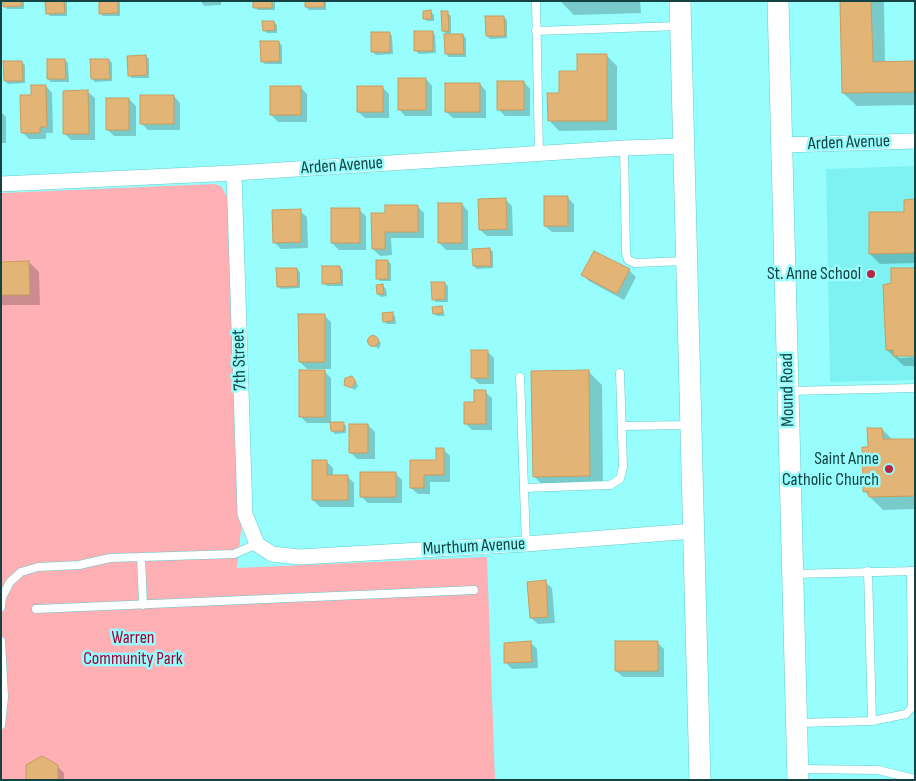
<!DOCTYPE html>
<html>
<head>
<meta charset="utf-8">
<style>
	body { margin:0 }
	#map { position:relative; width:916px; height:781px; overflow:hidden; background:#97fefd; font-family:"Sofia Sans Condensed",sans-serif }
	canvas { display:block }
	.frame { position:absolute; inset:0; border:2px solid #154242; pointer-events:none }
</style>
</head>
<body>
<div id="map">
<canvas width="916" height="781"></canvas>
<div class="frame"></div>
</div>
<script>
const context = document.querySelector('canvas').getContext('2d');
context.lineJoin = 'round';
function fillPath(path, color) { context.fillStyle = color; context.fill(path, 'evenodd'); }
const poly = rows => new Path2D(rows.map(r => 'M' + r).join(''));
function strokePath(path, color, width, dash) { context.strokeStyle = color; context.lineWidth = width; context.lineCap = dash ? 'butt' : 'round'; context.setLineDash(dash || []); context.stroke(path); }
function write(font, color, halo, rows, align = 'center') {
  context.font = font + ' "Sofia Sans Condensed",sans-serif'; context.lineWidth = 5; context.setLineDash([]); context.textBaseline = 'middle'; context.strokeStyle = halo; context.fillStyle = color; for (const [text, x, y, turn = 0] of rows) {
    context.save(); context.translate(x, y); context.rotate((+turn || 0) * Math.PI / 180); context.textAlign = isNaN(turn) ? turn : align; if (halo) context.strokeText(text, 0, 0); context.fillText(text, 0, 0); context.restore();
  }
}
const built = poly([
	[915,166,915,380,830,382,826,169]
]);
const green = poly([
	[214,184,221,186,230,202,242,521,237,568,487,557,495,780,1,780,1,193]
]);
const shadow = poly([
	[4,1,24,1,24,9,7,9],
	[47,1,67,1,67,16,50,16,47,13],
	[100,1,120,1,120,16,103,16,100,13],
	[201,1,221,1,221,5,204,6],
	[255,1,275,1,275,10,258,10,255,7],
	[306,1,326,1,326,10,309,10,306,7],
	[560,1,640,1,641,13,574,15],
	[841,1,884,1,885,63,915,62,915,105,857,106,843,93],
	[431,12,434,15,434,21,427,21,424,18],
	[447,13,451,16,451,35,463,35,466,38,466,57,449,57,446,54,448,35,443,31],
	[504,17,507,20,507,38,490,39,487,36],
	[274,22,277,25,277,33,267,33,264,30],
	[432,32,435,35,436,53,419,54,416,51],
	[389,33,392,36,393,54,376,55,373,52],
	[279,42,282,46,282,64,265,64,262,61],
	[606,55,617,66,617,130,559,131,549,120,560,94,578,72],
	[146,56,149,59,149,78,132,78,129,75],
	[65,60,68,63,69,82,51,82,48,79],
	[109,60,112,63,112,81,95,82,92,79],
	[22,62,25,65,25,83,8,84,5,81],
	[426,79,432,86,432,116,405,116,399,109],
	[524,82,530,89,530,116,505,116,498,109],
	[480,84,486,91,486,118,453,118,446,112],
	[46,86,52,93,53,133,46,133,46,139,29,139,22,132,33,96],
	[300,87,307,94,307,122,278,122,271,115],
	[382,87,389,94,389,118,365,118,358,112],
	[88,92,95,98,95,140,71,140,64,133],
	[174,96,180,103,180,130,148,130,142,124],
	[129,99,136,106,136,136,114,136,107,129],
	[1,112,6,117,6,143,1,143],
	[567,197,574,204,574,232,552,232,545,226],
	[505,199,512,206,513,236,487,236,480,230],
	[915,201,915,263,880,264,870,254],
	[462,204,468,211,468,250,446,250,439,243],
	[417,206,424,213,424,238,391,238,392,255,380,256,373,249,387,214],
	[359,210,366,216,366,250,339,250,332,243],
	[300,211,307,217,308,248,281,249,274,242],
	[490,249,493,252,493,268,477,269,474,266],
	[388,261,391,264,391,281,380,281,377,278],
	[29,262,39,272,40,305,1,305,1,263],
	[340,267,343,270,343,286,327,286,324,283],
	[297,269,300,272,300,288,281,289,278,286],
	[629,270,636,277,624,300,589,281,583,275],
	[444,283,448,286,448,302,436,302,433,299],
	[893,285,897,355,899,358,915,357,915,366,904,366,887,350],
	[383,286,386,289,387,296,381,297,378,294],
	[442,307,445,316,437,316,434,313],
	[392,313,395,316,396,324,387,324,384,321],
	[324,315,331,322,331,369,307,369,300,362],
	[372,336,375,336,381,343,379,349,370,343],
	[487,351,494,358,494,384,479,384,472,377],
	[324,371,331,378,331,423,307,423,300,416],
	[588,371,602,385,603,489,547,490,534,476],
	[355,380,358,386,355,390,345,384],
	[485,392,492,398,492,430,472,430,465,423,475,403],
	[343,423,346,426,346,433,335,434,332,431],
	[368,425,375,432,375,459,357,459,350,452],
	[882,429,893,440,915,440,915,509,883,510,864,491,869,448],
	[443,449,450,456,450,482,430,482,430,494,418,494,411,488,438,461],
	[326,461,333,468,333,476,347,476,354,483,354,507,320,507,313,500],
	[395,473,402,480,402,503,368,503,361,496],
	[545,582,552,588,555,623,538,624,531,618],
	[530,642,537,649,538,668,512,669,506,663],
	[657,642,664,649,664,677,623,677,616,671],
	[57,766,64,773,64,780,27,780]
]);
const building = poly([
	[3,1,22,1,22,6,3,7,3,1],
	[45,1,64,1,65,13,46,14,45,1],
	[99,1,118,1,118,13,99,14,99,1],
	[253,1,272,1,272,8,253,8,253,1],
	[305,1,324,1,324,7,305,7,305,1],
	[840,1,871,1,873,62,915,61,915,92,842,93,840,1],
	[431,10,432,19,423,19,423,11,431,10],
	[441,11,448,11,449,31,442,31,441,11],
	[485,16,504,16,505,36,486,36,485,16],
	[262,21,274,21,275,30,263,31,262,21],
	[414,31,433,31,433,51,414,51,414,31],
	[371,32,390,32,390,52,371,52,371,32],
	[444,34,463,34,464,54,445,54,444,34],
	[260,41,279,41,280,61,261,62,260,41],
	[577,54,607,54,607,121,548,121,547,93,559,93,559,71,577,71,577,54],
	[146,55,147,75,128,76,127,56,146,55],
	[47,59,65,59,66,79,47,79,47,59],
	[90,59,109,59,110,79,91,79,90,59],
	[3,61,22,61,23,81,4,81,3,61],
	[398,78,426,78,426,110,398,110,398,78],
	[497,81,524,81,524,110,497,110,497,81],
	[445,83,480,83,480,112,445,112,445,83],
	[31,85,46,85,47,127,40,127,40,133,21,133,20,95,31,95,31,85],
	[270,86,301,86,301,115,270,115,270,86],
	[357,86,383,86,383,112,357,112,357,86],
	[88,90,89,134,63,134,63,91,88,90],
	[140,95,174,95,174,124,140,124,140,95],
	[106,98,129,98,129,130,106,130,106,98],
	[544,196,568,196,568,226,544,226,544,196],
	[506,198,507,229,479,230,478,199,506,198],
	[915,199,915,253,869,254,869,212,904,212,904,200,915,199],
	[438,203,462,203,462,243,438,243,438,203],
	[385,205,418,205,418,232,385,232,385,249,372,249,371,213,385,213,385,205],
	[331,208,360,208,360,243,331,243,331,208],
	[301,209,301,242,273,243,272,210,301,209],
	[490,248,491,266,473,266,472,249,490,248],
	[594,251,630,269,617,294,581,275,594,251],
	[376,260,388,260,388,279,376,279,376,260],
	[29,261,30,295,1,295,1,262,29,261],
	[322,266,340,266,341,283,322,284,322,266],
	[276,268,297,268,298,286,277,287,276,268],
	[891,268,915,268,915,356,893,356,893,350,886,350,883,285,891,283,891,268],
	[431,282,445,282,445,299,432,300,431,282],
	[383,284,384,294,377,294,376,285,383,284],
	[442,306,443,313,433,314,432,307,442,306],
	[393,312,393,321,383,322,382,313,393,312],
	[298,314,325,314,325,362,299,362,298,314],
	'367.5 341a5.5 5.5 0 1 1 11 0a5.5 5.5 0 1 1-11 0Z',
	[471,350,488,350,488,378,471,378,471,350],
	[299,370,325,370,325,417,299,417,299,370],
	[589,370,590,476,533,477,531,371,589,370],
	[352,376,356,382,351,388,344,385,345,378,352,376],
	[474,390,486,390,486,424,464,424,464,402,474,402,474,390],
	[330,422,344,422,344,431,331,431,330,422],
	[349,424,368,424,368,453,349,453,349,424],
	[867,428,882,428,883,439,915,439,915,496,869,497,868,491,863,492,862,447,868,447,867,428],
	[436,448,444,448,444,475,424,475,424,488,410,488,410,460,436,460,436,448],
	[312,460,327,460,327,475,348,475,348,500,312,500,312,460],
	[360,472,396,472,396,497,360,497,360,472],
	[546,580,548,617,530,618,527,582,546,580],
	[531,641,532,662,504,663,504,643,531,641],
	[615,641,658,641,658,671,615,671,615,641],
	[42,756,58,765,58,780,26,780,26,765,42,756]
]);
const lane = poly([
	[536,1,539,154],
	[536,31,679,26],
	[624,148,626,253,628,260,635,263,686,261],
	[520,377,526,544],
	[789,391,915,388],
	[622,426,690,425],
	[524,488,610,485,620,479,623,467,620,373],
	[141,557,143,605],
	[794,574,915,571],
	[1,607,2,597,10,582,21,572,38,567,79,565,110,558,234,554,257,544],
	[36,609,474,590],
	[1,641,4,697,1,725],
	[872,721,906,714,912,707,911,571],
	[799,723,872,721,868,571],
	[800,769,878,770,915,779]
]);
const street = poly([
	[783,145,915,141],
	[234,173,245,514,257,544,272,554,299,557,526,544,693,531],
	[1,184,234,173,624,148,683,146]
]);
const secondary = poly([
	[680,1,700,780],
	[778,1,798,780]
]);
const markers = [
	[871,274,5,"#b72543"],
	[889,469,5,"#b72543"]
];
const streetNames = [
	["Arden Avenue",849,143,-2],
	["Arden Avenue",342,166,-4],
	["7th Street",240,360,-92],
	["Mound Road",788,390,-91],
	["Murthum Avenue",474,547,-3]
];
const poiNames = [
	["St. Anne School",861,274],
	["Saint Anne",879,459],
	["Catholic Church",879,480]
];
const parkNames = [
	["Warren",133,638],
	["Community Park",133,659]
];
fillPath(built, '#7ef2f2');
fillPath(green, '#feb0b5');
fillPath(shadow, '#0003');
fillPath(building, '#e2b576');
strokePath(building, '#c89c5d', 1);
strokePath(lane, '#62caca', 9);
strokePath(street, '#62caca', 16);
strokePath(secondary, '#62caca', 22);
strokePath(lane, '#fff', 8);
strokePath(street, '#fff', 15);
strokePath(secondary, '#fff', 21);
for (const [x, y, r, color] of markers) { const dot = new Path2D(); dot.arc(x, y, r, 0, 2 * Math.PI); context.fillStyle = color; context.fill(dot); strokePath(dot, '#97fefd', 2); }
write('18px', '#154242', '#97fefd', streetNames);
write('18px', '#154242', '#97fefd', poiNames, 'right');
write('18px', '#a50034', '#97fefd', parkNames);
</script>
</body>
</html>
